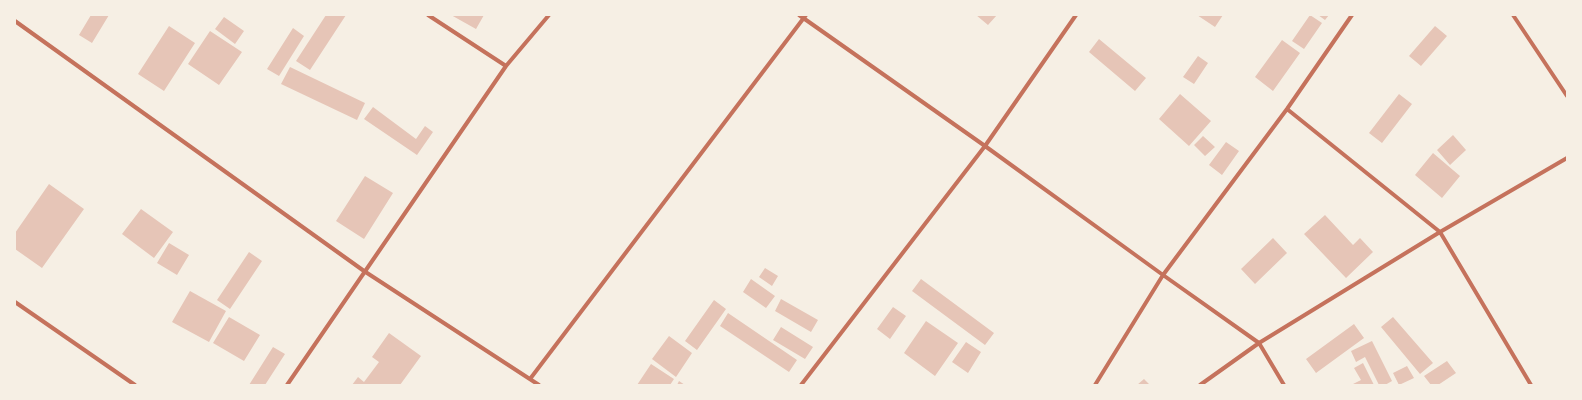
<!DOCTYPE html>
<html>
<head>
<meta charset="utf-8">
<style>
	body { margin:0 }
	#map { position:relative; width:1582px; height:400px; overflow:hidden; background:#f6efe4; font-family:"Fira Sans Condensed",sans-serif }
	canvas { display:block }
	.frame { position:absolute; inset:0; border:16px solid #f6efe4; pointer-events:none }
</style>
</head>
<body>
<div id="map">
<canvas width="1582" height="400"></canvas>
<div class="frame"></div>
</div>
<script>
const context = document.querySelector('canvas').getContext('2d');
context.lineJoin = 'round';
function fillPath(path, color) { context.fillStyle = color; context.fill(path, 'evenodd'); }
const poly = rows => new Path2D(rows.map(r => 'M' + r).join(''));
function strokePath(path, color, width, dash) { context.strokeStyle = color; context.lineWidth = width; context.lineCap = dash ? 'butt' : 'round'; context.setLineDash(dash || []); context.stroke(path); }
const building = poly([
	[91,15,109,15,92,43,79,35],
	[326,15,346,15,310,70,296,61],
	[451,15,484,15,476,29],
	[976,15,997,15,988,25],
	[1197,15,1223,15,1215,27],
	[1310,15,1322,23,1304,49,1292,41],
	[1318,15,1329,15,1325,20],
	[224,17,244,31,235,44,215,29],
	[169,26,195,43,164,91,138,74],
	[1435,26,1447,36,1421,66,1409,56],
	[293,28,304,36,279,76,267,69],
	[210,31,242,52,219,85,188,64],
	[1099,39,1146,78,1135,91,1089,52],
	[1282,40,1300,53,1273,91,1255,77],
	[1198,56,1208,63,1194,84,1183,77],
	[290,67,365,103,357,120,281,84],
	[1180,94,1211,121,1189,146,1159,119],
	[1399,94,1412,104,1382,143,1369,133],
	[373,107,416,139,425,126,433,132,417,155,364,119],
	[1453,135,1466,150,1450,165,1437,150],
	[1203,136,1215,147,1205,156,1194,145],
	[1226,142,1239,151,1222,175,1209,165],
	[1433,153,1460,176,1442,198,1415,175],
	[365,176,393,193,364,239,336,221],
	[49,184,84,209,42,268,15,249,15,233],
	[141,209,173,232,154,258,122,234],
	[1325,215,1353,245,1360,238,1373,252,1346,278,1304,234],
	[1273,238,1287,253,1255,284,1241,269],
	[169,243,189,255,177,275,157,263],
	[249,252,262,261,230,309,217,300],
	[765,268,778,276,772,286,759,277],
	[751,279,775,296,766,308,743,292],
	[921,279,994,333,985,345,912,291],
	[190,291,226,311,209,342,172,322],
	[781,299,818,320,811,332,775,311],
	[714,300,726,309,697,350,685,341],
	[893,307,906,316,890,339,877,329],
	[728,313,797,360,789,372,720,326],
	[229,317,260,335,244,361,213,343],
	[1393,317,1433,363,1420,374,1381,327],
	[926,321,958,343,935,376,904,353],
	[1354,324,1364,338,1316,373,1306,359],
	[781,327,813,347,805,359,773,340],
	[389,333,421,356,400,385,352,385,358,377,364,382,379,362,372,357],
	[669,336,692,353,676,377,652,359],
	[1372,341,1392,381,1385,385,1379,385,1365,357,1356,362,1351,351],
	[966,342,981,352,968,373,952,362],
	[273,347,285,354,265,385,249,385],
	[1447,361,1456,373,1438,385,1431,385,1424,376],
	[1363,363,1374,385,1351,385,1361,380,1354,368],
	[651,364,674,379,670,385,637,385],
	[1407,366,1414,378,1399,385,1393,373],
	[1144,379,1150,385,1137,385],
	[679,381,685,385,677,385]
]);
const minor = poly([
	[428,15,506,66],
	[799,15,985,146,1163,275,1259,343,1284,385],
	[1513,15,1567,96],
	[15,21,364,271,539,385],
	[1287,109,1440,232,1531,385],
	[15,302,135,385],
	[530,379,806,15],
	[287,385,506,66,549,15],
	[801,385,985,146,1076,15],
	[1095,385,1163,275,1287,109,1352,15],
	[1200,385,1259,343,1440,232,1567,158]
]);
fillPath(building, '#e6c5b7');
strokePath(minor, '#c5725c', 4);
</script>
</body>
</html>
